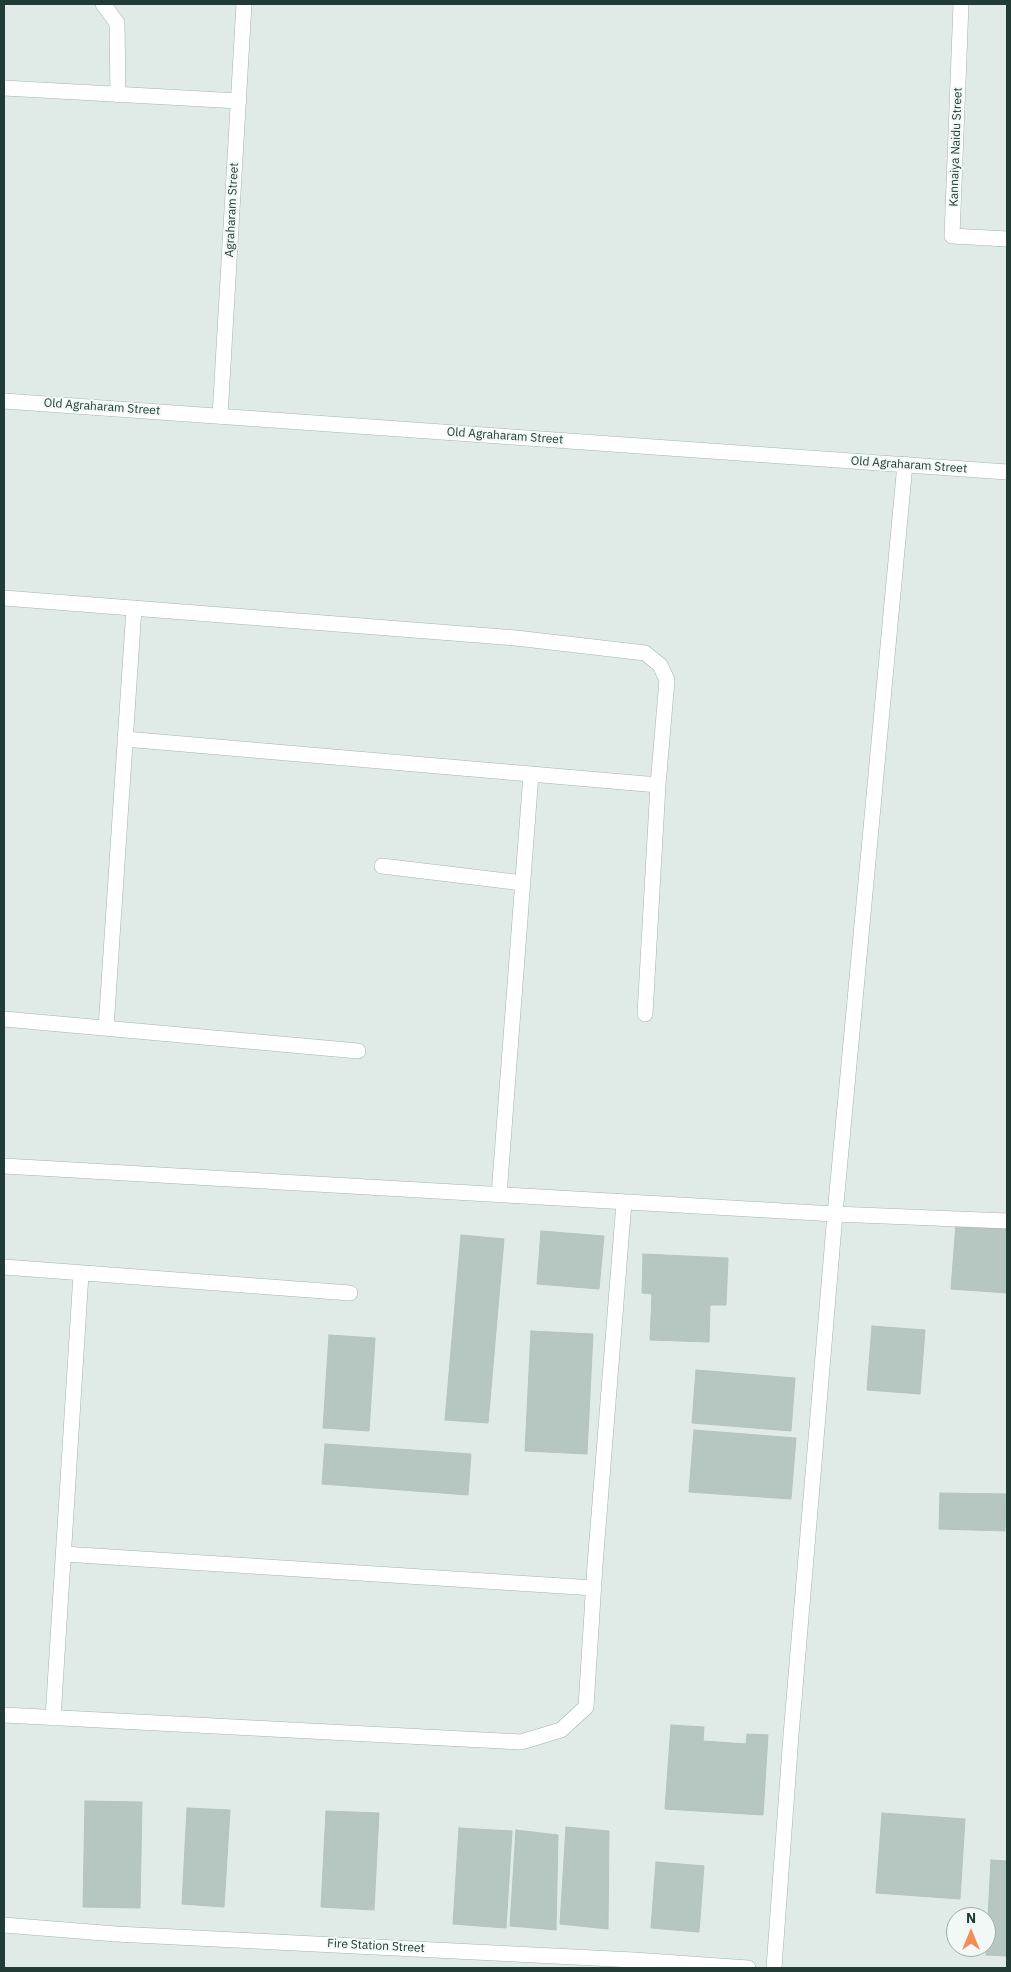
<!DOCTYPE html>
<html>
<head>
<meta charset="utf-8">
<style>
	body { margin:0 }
	#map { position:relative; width:1011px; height:1972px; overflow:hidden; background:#e0ebe7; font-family:"IBM Plex Sans",sans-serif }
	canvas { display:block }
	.frame { position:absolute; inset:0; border:5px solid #213b37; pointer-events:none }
	.north { position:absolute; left:946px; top:1907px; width:50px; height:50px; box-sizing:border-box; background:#f1f8f5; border:1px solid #9eaca9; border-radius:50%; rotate:0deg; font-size:14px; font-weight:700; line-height:20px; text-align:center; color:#213b37 }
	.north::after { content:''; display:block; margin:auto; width:18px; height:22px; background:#f18e58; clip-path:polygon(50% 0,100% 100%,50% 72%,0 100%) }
</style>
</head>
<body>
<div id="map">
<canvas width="1011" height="1972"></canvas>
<div class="frame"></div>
<div class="north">N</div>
</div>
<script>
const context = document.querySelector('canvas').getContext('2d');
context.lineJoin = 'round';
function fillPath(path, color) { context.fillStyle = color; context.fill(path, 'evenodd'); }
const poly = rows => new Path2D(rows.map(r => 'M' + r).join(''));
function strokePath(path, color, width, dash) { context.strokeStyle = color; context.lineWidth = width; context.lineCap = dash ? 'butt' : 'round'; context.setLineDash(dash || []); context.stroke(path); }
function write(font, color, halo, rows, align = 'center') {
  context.font = font + ' "IBM Plex Sans",sans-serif'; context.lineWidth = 4; context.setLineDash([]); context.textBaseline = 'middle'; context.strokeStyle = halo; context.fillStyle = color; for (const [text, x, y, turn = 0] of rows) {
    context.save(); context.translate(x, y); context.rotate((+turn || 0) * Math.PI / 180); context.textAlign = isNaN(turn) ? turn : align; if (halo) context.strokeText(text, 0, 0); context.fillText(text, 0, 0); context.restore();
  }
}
const building = poly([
	[956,1223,1007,1228,1007,1293,951,1289,956,1223],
	[541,1231,604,1236,599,1289,537,1284,541,1231],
	[461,1235,504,1239,488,1423,445,1420,461,1235],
	[643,1254,728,1258,726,1305,710,1305,709,1342,650,1340,652,1294,642,1293,643,1254],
	[872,1326,925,1330,920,1394,867,1390,872,1326],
	[531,1331,593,1334,587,1454,525,1451,531,1331],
	[329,1335,375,1338,369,1431,323,1428,329,1335],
	[696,1370,795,1378,791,1431,692,1423,696,1370],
	[694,1430,796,1438,791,1499,689,1492,694,1430],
	[325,1444,471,1454,468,1495,322,1484,325,1444],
	[940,1493,1006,1494,1005,1531,939,1529,940,1493],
	[671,1725,704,1727,703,1741,746,1744,747,1734,768,1735,763,1815,665,1809,671,1725],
	[85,1801,142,1802,140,1908,83,1907,85,1801],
	[187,1808,230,1810,224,1907,182,1904,187,1808],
	[326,1811,379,1813,374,1910,321,1907,326,1811],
	[882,1813,965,1819,960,1899,876,1893,882,1813],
	[566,1827,609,1831,608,1929,560,1924,566,1827],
	[459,1828,512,1831,506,1928,453,1924,459,1828],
	[516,1830,558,1835,556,1930,510,1926,516,1830],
	[991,1860,1007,1861,1007,1956,986,1955,991,1860],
	[656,1862,704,1866,699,1932,651,1928,656,1862]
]);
const street = poly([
	[103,4,117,23,118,95],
	[961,4,952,236,1007,239],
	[4,88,239,101],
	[220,416,244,4],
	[905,464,835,1214,1007,1221],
	[4,598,516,638,645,653,660,665,667,680,658,785,645,1014],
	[125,739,658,785],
	[382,866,523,883],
	[4,1019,358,1051],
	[106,1028,134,608],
	[4,1166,835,1214,791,1735,774,1968],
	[499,1195,531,774],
	[4,1267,350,1293],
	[64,1554,594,1588],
	[4,1715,521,1742,561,1730,586,1707,595,1565,624,1202],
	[53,1718,81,1274],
	[4,1925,116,1934,634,1960,748,1968]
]);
const secondary = poly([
	[4,401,1007,472]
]);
const streetNames = [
	["Kannaiya Naidu Street",956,147,-88],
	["Agraharam Street",232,210,-87],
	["Old Agraharam Street",102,407,4],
	["Old Agraharam Street",505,436,4],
	["Old Agraharam Street",909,465,4],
	["Fire Station Street",376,1946,3]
];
fillPath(building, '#b6c6c1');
strokePath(building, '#b3c5bf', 1);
strokePath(street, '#a3b3af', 16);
strokePath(secondary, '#9fb7b1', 16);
strokePath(street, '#fff', 15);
strokePath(secondary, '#fff', 15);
write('12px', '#213b37', '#f1f8f5', streetNames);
</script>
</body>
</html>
